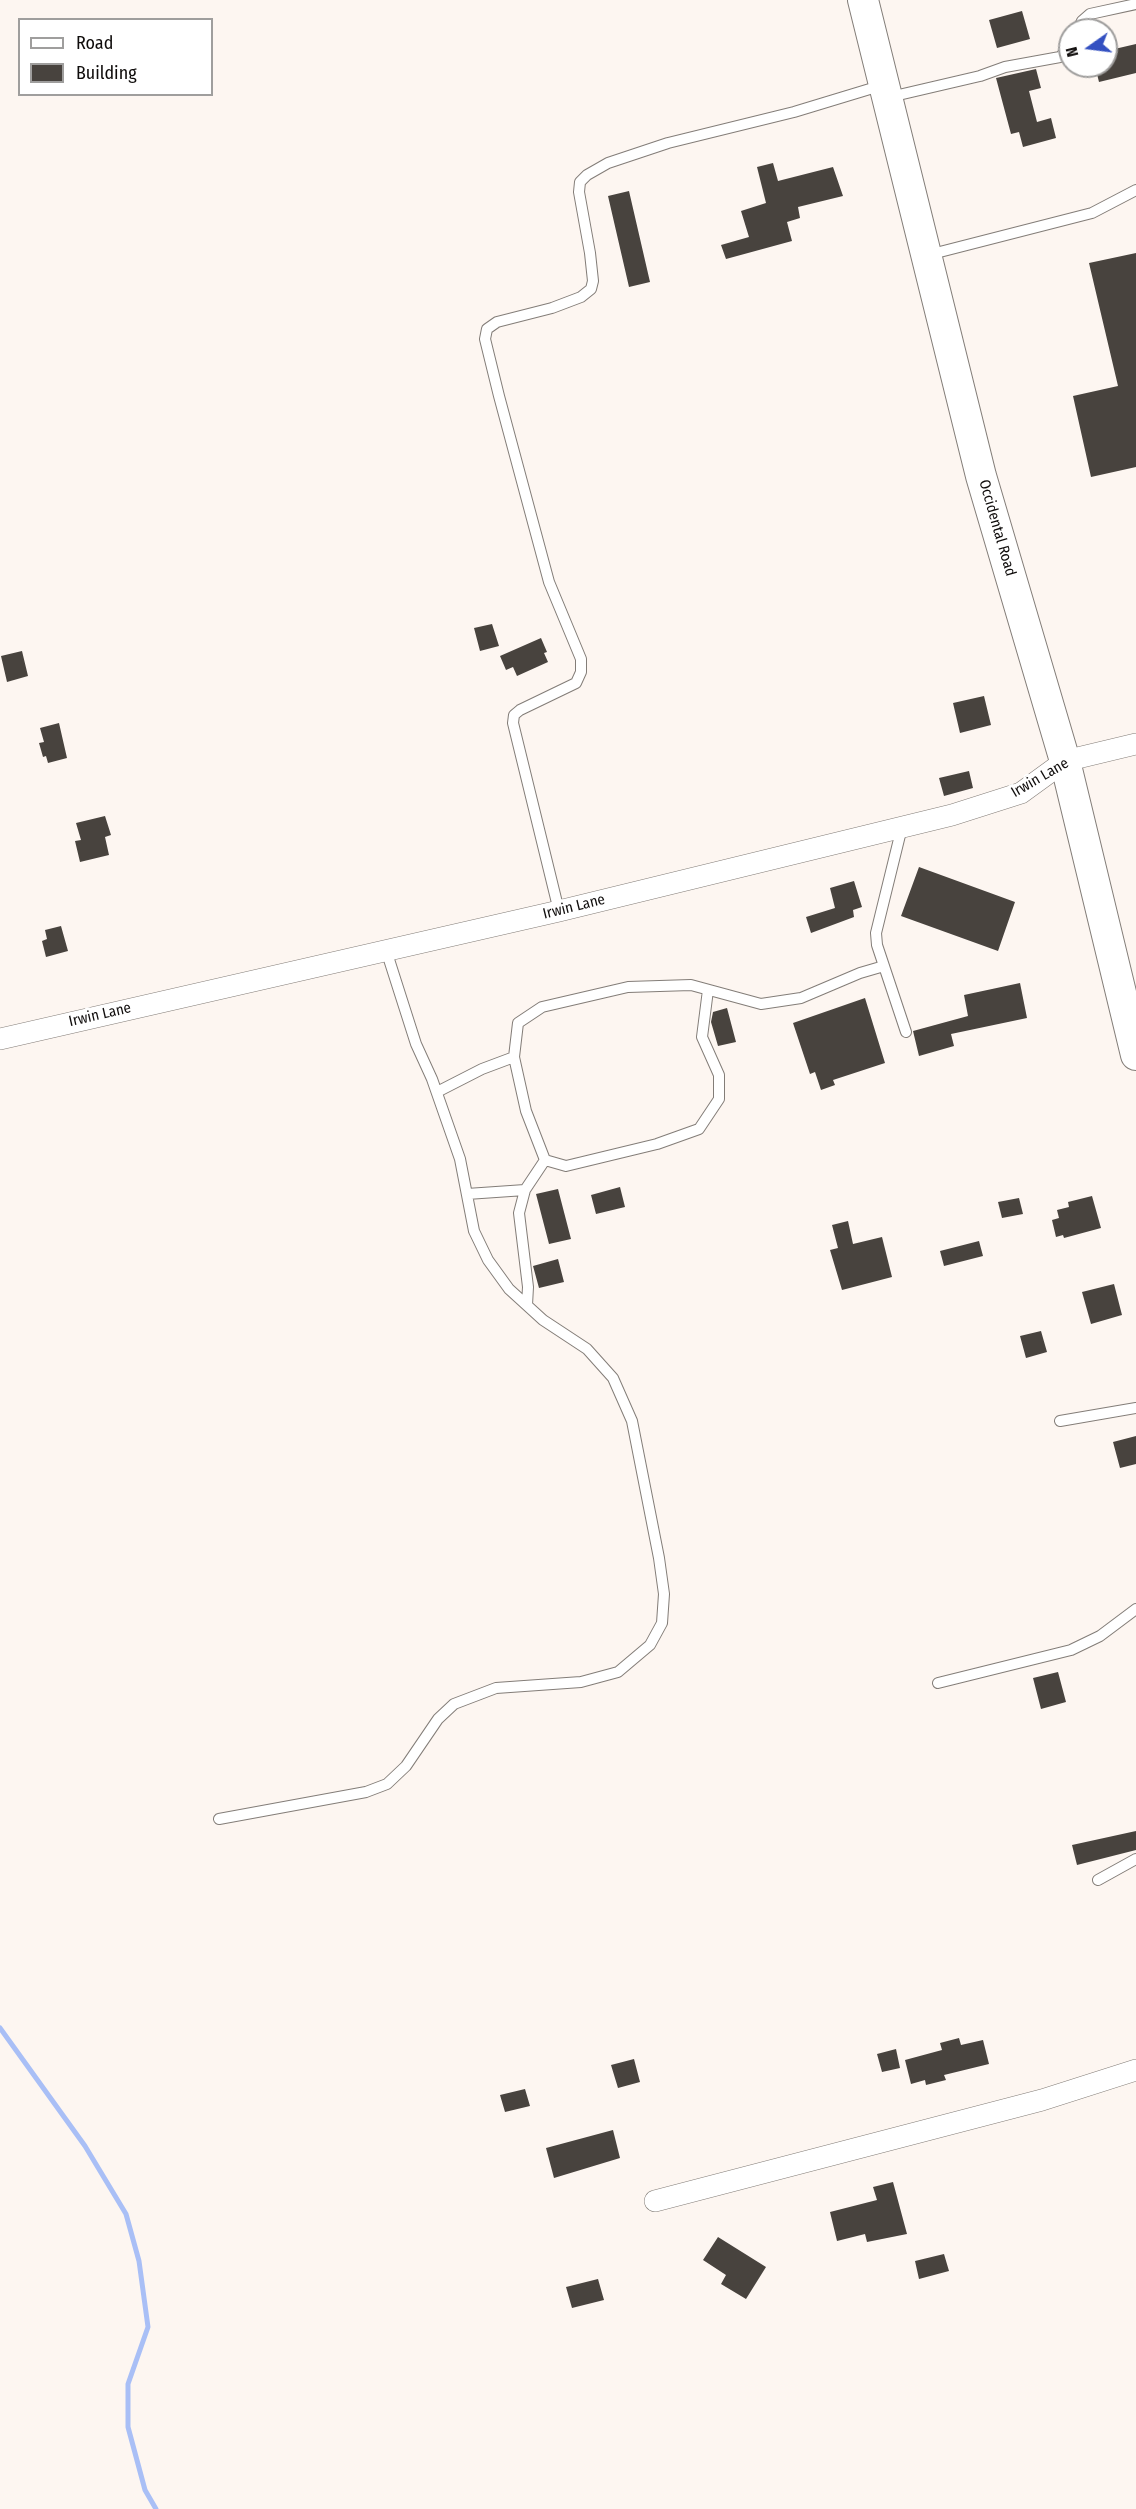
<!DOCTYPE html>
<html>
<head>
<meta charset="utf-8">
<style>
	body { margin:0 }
	#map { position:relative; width:1136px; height:2509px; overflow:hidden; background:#fdf6f1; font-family:"Fira Sans Condensed",sans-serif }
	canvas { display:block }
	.legend { position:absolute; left:18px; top:18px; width:195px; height:78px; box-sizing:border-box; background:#fff; border:2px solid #9f9e9d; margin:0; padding:8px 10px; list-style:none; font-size:18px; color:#0f0c0b }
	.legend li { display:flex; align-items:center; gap:12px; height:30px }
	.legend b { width:30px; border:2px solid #9f9e9d }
	.north { position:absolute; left:1058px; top:18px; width:60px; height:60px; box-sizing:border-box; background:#fff; border:2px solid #9f9e9d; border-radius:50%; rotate:256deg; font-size:16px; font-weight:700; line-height:24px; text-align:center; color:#0f0c0b }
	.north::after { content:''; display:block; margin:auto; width:21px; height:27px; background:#3350c1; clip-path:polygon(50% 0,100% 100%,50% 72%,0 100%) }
</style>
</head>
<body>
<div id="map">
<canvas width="1136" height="2509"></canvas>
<ul class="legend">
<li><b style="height:8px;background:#fff"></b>Road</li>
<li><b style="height:16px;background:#48433e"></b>Building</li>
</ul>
<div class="north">N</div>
</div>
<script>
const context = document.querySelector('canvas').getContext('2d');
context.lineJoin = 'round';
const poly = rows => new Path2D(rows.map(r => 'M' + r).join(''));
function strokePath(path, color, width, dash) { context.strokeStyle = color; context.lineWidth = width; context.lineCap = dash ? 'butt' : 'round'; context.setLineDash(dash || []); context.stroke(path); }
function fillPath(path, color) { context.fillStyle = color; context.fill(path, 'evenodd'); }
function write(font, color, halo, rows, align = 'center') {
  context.font = font + ' "Fira Sans Condensed",sans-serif'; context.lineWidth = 6; context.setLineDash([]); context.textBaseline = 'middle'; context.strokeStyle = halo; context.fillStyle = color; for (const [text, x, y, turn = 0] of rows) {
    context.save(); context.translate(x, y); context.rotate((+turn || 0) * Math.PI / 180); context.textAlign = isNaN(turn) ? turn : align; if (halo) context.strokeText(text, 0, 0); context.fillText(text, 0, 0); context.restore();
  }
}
const stream = poly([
	[0,2028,85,2146,126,2214,139,2261,148,2327,128,2384,128,2427,145,2490,156,2509]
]);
const building = poly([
	[1022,11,1030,39,997,48,989,20],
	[1136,44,1136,73,1099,82,1095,66,1106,66,1106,51],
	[1036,69,1041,88,1029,91,1037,122,1051,118,1056,138,1023,147,1019,132,1011,134,996,78],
	[773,163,778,181,833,167,843,196,798,207,800,218,787,222,792,241,726,259,721,245,749,237,741,211,766,203,757,167],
	[629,191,650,282,629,287,608,196],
	[1136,253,1136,467,1091,477,1073,396,1118,386,1089,263],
	[492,624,499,646,480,651,474,628],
	[541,638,547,652,544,653,548,662,517,676,513,667,506,670,500,656],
	[22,651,28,676,7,682,1,656],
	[984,696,991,725,960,733,953,703],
	[59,723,67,758,48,763,46,756,43,757,39,743,44,742,40,728],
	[969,771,973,788,944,796,939,778],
	[105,816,111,835,105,837,109,855,80,862,75,841,81,840,76,823],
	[919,867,1015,902,998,951,901,916],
	[854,881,862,907,853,910,854,917,811,933,806,917,835,908,830,888],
	[61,926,68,951,46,957,42,941,47,939,45,930],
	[1020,983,1027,1018,951,1034,954,1046,919,1056,913,1031,968,1016,964,995],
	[865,998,885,1063,833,1080,835,1085,821,1090,815,1072,810,1074,793,1023],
	[727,1008,736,1042,718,1046,711,1022,713,1012],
	[620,1187,625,1207,596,1214,591,1195],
	[558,1189,571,1239,549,1244,536,1194],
	[1092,1196,1101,1228,1064,1238,1063,1235,1056,1237,1052,1220,1059,1218,1057,1210,1069,1207,1068,1202],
	[1019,1198,1023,1214,1002,1218,998,1202],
	[848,1221,853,1244,882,1237,892,1277,842,1290,830,1250,838,1248,832,1225],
	[979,1241,983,1256,944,1266,940,1251],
	[558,1259,564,1282,539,1288,533,1266],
	[1114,1284,1122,1315,1091,1324,1082,1292],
	[1041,1331,1047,1352,1026,1358,1020,1336],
	[1136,1436,1136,1464,1120,1468,1113,1442],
	[1058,1672,1066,1702,1041,1709,1033,1678],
	[1136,1831,1136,1850,1077,1865,1072,1845],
	[959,2038,961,2045,983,2040,989,2064,944,2075,946,2080,926,2085,925,2080,911,2084,905,2060,942,2050,940,2043],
	[896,2049,900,2068,882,2072,877,2054],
	[634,2059,640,2082,618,2088,611,2065],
	[525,2089,530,2106,505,2112,500,2095],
	[613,2130,620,2158,554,2178,546,2148],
	[893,2182,907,2234,867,2242,865,2234,837,2241,830,2212,877,2200,873,2187],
	[718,2237,766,2267,746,2299,721,2284,726,2275,703,2260],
	[944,2254,949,2271,919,2279,915,2261],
	[598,2279,604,2300,572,2308,566,2287]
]);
const lane = poly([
	[1078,30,1082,21,1090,14,1136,4],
	[890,97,980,76,1005,67,1060,57,1070,46],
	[928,255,1092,213,1136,190],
	[902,827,876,933,877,945,906,1032],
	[559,911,513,723,514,715,520,710,576,683,581,672,581,659,549,582,499,396,485,339,487,329,497,322,552,308,581,297,591,289,593,281,590,253,579,192,580,182,587,175,608,163,668,143,794,112,883,85],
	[708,990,702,1037,719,1075,719,1099,699,1129,657,1144,566,1166,545,1160,526,1111,514,1057,518,1023,542,1007,628,987,691,985,761,1004,801,998,860,973,884,966],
	[437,1092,482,1069,514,1057],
	[467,1194,525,1190],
	[527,1305,528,1287,519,1213,525,1190,545,1160],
	[1060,1421,1136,1408],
	[938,1683,1071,1650,1100,1636,1136,1609],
	[219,1819,366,1792,387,1784,406,1766,438,1719,454,1704,496,1688,581,1682,618,1672,650,1645,662,1623,664,1594,659,1558,632,1421,613,1378,587,1349,543,1320,509,1289,488,1260,474,1231,460,1159,432,1079,416,1044,386,950],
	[1098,1880,1136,1859]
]);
const street = poly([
	[0,1039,559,911,952,815,1021,793,1065,761,1136,744],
	[655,2201,1042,2100,1136,2070]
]);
const secondary = poly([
	[863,0,981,476,1065,761,1136,1055]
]);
const streetNames = [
	["Occidental Road",997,528,74],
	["Irwin Lane",1040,778,-30],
	["Irwin Lane",574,907,-14],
	["Irwin Lane",100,1015,-13]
];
strokePath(stream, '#a9bff6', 5);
fillPath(building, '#48433e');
strokePath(lane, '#837d78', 12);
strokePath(street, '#837d78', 22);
strokePath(secondary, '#837d78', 32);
strokePath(lane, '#fff', 10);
strokePath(street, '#fff', 21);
strokePath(secondary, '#fff', 30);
write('15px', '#0f0c0b', '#fff', streetNames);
</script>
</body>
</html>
